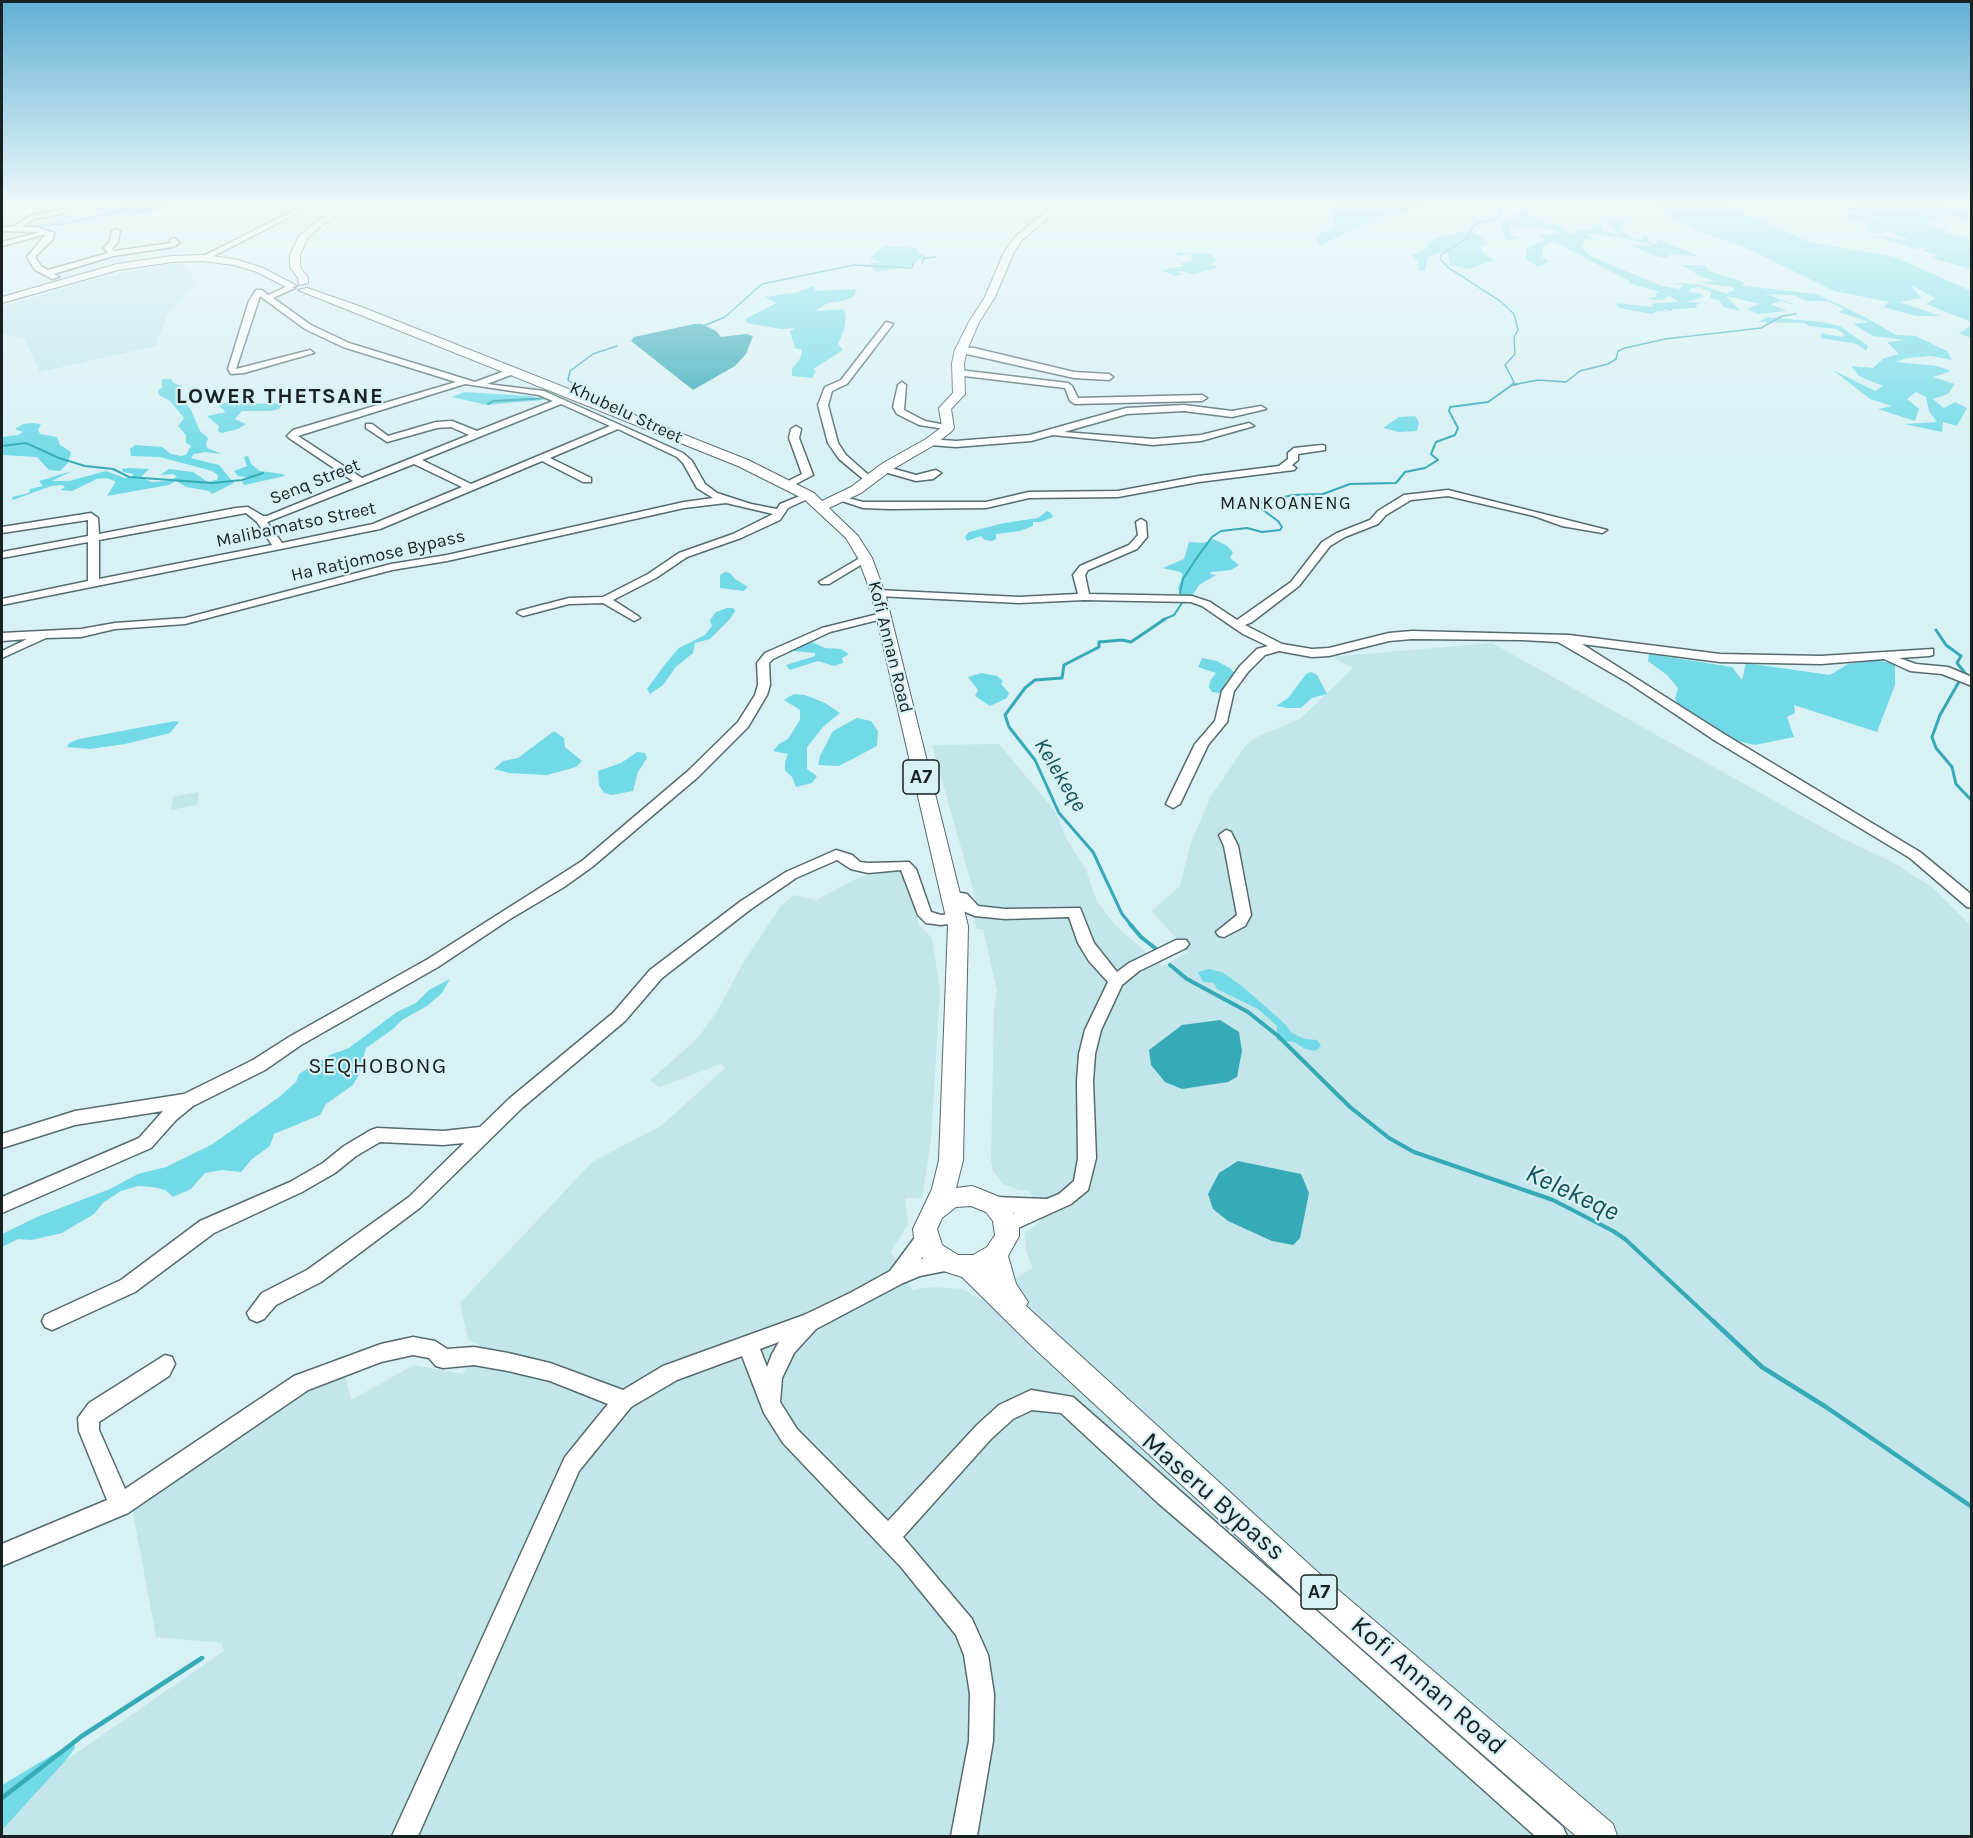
<!DOCTYPE html>
<html>
<head>
<meta charset="utf-8">
<style>
	body { margin:0 }
	#map { position:relative; width:1973px; height:1838px; overflow:hidden; background:#d8f1f4; font-family:Karla,sans-serif }
	canvas { display:block }
	.frame { position:absolute; inset:0; border:3px solid #192223; pointer-events:none }
</style>
</head>
<body>
<div id="map">
<canvas width="1973" height="1838"></canvas>
<div class="frame"></div>
</div>
<script>
const context = document.querySelector('canvas').getContext('2d');
context.lineJoin = 'round';
function fillPath(path, color) { context.fillStyle = color; context.fill(path, 'evenodd'); }
const poly = rows => new Path2D(rows.map(r => 'M' + r).join(''));
function strokePath(path, color, width, dash) { context.strokeStyle = color; context.lineWidth = width; context.lineCap = dash ? 'butt' : 'round'; context.setLineDash(dash || []); context.stroke(path); }
function write(font, color, halo, rows, align = 'center') {
  context.font = font + ' Karla,sans-serif'; context.lineWidth = 4.5; context.setLineDash([]); context.textBaseline = 'middle'; context.strokeStyle = halo; context.fillStyle = color; for (const [text, x, y, turn = 0] of rows) {
    context.save(); context.translate(x, y); context.rotate((+turn || 0) * Math.PI / 180); context.textAlign = isNaN(turn) ? turn : align; if (halo) context.strokeText(text, 0, 0); context.fillText(text, 0, 0); context.restore();
  }
}
const built = poly([
	[176,262,187,268,196,282,168,313,155,346,40,372,24,338,2,334,2,307,92,280],
	[1492,643,1841,838,1894,863,1933,888,1971,926,1971,1836,2,1836,2,1799,66,1760,224,1651,222,1643,156,1637,130,1497,301,1387,344,1370,351,1400,414,1365,463,1374,478,1344,468,1340,460,1303,592,1162,661,1126,722,1071,725,1067,721,1064,659,1087,650,1080,697,1039,716,1013,743,963,780,907,794,895,816,900,858,878,894,867,908,873,919,925,932,938,940,991,931,1140,922,1198,905,1198,908,1225,891,1251,912,1290,930,1287,963,1289,979,1299,1033,1268,1026,1252,1025,1233,1042,1220,1030,1191,1019,1190,1003,1184,993,1171,991,1161,994,1010,997,991,983,929,977,929,973,915,977,904,932,745,999,744,1055,811,1066,838,1086,870,1097,902,1116,926,1162,966,1188,952,1152,911,1180,886,1190,845,1211,796,1246,745,1257,737,1300,719,1353,668,1332,657],
	[199,792,197,805,171,810,173,797]
]);
const green = poly([
	[1333,204,1429,204,1430,208,1388,214,1320,245,1315,236,1334,227],
	[1649,204,1730,204,1731,208,1812,243,1895,257,1971,291,1971,338,1959,333,1971,326,1969,321,1926,304,1935,298,1911,285,1921,298,1900,302,1941,316,1916,316,1883,307,1889,302,1834,291,1742,246,1697,231],
	[1860,204,1940,204,1971,215,1971,221,1934,211,1927,214,1944,219,1924,222,1932,227,1947,229,1945,233,1971,238,1971,269,1931,258,1938,255,1923,251,1930,247,1916,249,1871,235,1911,241,1887,230,1881,234,1868,231,1865,220,1848,220,1847,213,1882,220,1851,207],
	[1525,212,1545,223,1561,226,1567,232,1577,235,1575,230,1588,230,1602,221,1602,230,1619,235,1604,218,1620,218,1628,221,1619,229,1635,239,1642,240,1643,236,1655,236,1649,237,1648,241,1656,244,1660,240,1701,257,1672,254,1666,258,1655,256,1630,245,1652,246,1651,244,1596,234,1587,235,1598,240,1585,239,1582,247,1590,256,1662,286,1679,289,1683,285,1671,283,1697,284,1728,294,1728,292,1735,290,1733,287,1700,283,1715,281,1700,276,1681,265,1705,265,1709,271,1744,282,1743,286,1816,294,1865,317,1896,335,1916,336,1947,351,1952,360,1931,356,1907,358,1895,362,1938,366,1951,371,1933,377,1955,384,1948,394,1933,399,1944,408,1955,402,1967,408,1957,426,1943,422,1942,432,1904,424,1937,422,1929,411,1926,397,1916,392,1907,399,1919,409,1915,421,1878,409,1892,406,1870,399,1833,370,1875,391,1883,386,1859,376,1851,366,1873,368,1884,358,1899,354,1887,342,1905,340,1873,336,1853,324,1869,322,1839,312,1844,309,1828,301,1807,301,1793,295,1766,294,1799,306,1781,301,1771,304,1787,311,1758,314,1747,309,1760,304,1726,296,1741,311,1723,307,1719,300,1710,298,1711,292,1699,287,1689,289,1689,292,1702,294,1704,297,1686,302,1709,303,1697,304,1696,308,1673,309,1671,311,1664,309,1665,312,1658,311,1652,314,1619,308,1615,303,1653,307,1652,304,1656,303,1679,302,1669,296,1662,300,1647,299,1656,297,1656,293,1660,292,1629,283,1631,282,1553,241,1542,248,1542,257,1549,261,1538,267,1526,259,1527,248,1547,239,1537,236,1558,233,1555,230,1509,225,1510,234,1521,239,1505,240,1500,220,1519,221,1515,214],
	[1470,231,1480,236,1488,244,1480,247,1483,253,1497,262,1491,261,1469,269,1450,265,1447,250,1428,257,1425,271,1420,271,1418,262,1411,255,1422,252,1433,240,1442,236],
	[887,246,917,248,918,253,925,256,908,267,876,272,872,269,874,267,870,263,881,263,870,258,881,248],
	[1173,252,1209,254,1217,260,1208,266,1217,266,1217,268,1194,274,1180,271,1177,272,1183,274,1175,276,1161,270,1185,266,1179,264,1197,259,1191,259,1192,255,1189,253,1179,256],
	[814,286,815,291,857,289,854,296,843,301,828,303,815,311,844,309,846,317,844,330,838,344,843,350,815,368,813,370,816,371,812,378,792,376,792,369,801,357,802,350,795,348,790,331,795,328,781,329,747,323,745,319,777,303,764,297,796,293],
	[1767,317,1821,322,1840,326,1868,346,1866,351,1857,344,1821,338,1822,333,1842,337,1844,334,1836,329,1809,326,1804,323,1758,322],
	[162,379,171,379,173,383,182,386,181,397,191,410,200,431,208,438,206,444,207,448,222,454,205,452,194,454,191,458,219,465,234,483,212,494,209,491,186,487,176,481,169,485,107,496,115,483,115,481,106,478,97,479,72,491,60,490,65,487,62,485,51,486,13,500,12,497,29,493,30,489,43,486,39,481,72,471,52,481,69,481,106,471,125,478,132,478,133,474,123,472,122,469,129,468,149,469,141,477,151,482,168,481,177,477,174,474,160,475,169,469,193,472,208,482,217,480,218,475,212,471,160,457,131,456,130,449,135,445,162,447,171,454,181,456,186,455,191,446,186,443,186,435,178,426,184,418,170,401,159,395,158,390,162,388],
	[464,392,530,396,542,400,487,405,452,397],
	[248,399,252,400,249,403,253,404,275,403,282,405,279,409,271,411,242,411,235,419,246,424,238,429,222,433,218,431,219,426,207,416,226,412,219,406,225,403],
	[1415,416,1419,422,1417,431,1399,432,1383,428,1399,417],
	[33,423,41,424,38,430,40,434,57,437,60,445,71,452,68,463,60,471,49,470,37,457,2,455,2,437,18,435,23,432,15,429,23,424],
	[248,456,251,464,260,471,282,474,285,476,244,485,242,482,250,478,238,476,234,471,247,466,244,457],
	[1047,511,1051,513,1053,517,1041,522,1033,522,1033,526,1020,531,996,534,996,539,992,541,985,540,981,536,967,541,965,537,969,532,1004,523,1038,518],
	[1213,539,1226,545,1233,552,1230,558,1239,565,1231,570,1211,572,1210,574,1216,575,1199,585,1192,596,1181,595,1178,588,1183,575,1180,572,1163,568,1184,559,1189,542,1204,543],
	[725,572,730,573,735,579,748,587,744,591,720,588,720,575],
	[727,608,733,608,735,611,730,619,710,639,695,643,693,653,676,667,663,685,650,694,647,689,666,663,679,648,705,635,712,626,710,620,716,612],
	[810,641,825,648,841,649,849,654,842,658,843,663,834,666,818,661,790,670,786,665,815,656,815,653,794,651,795,647],
	[1649,654,1732,667,1742,680,1746,663,1830,675,1848,664,1876,660,1895,664,1895,685,1877,732,1794,705,1795,713,1787,717,1794,737,1755,745,1738,741,1678,705,1675,698,1678,688,1667,675,1648,661],
	[1202,658,1217,661,1231,669,1235,675,1227,680,1224,694,1212,692,1209,687,1210,681,1216,673,1198,667],
	[1311,672,1317,675,1327,694,1312,698,1301,708,1287,708,1276,706,1288,698,1306,674],
	[981,673,997,676,1003,681,1001,684,1009,693,1007,698,990,706,975,696,978,690,968,677],
	[794,694,805,695,825,703,840,713,823,727,807,747,807,769,817,776,812,783,796,787,792,777,785,770,785,762,788,754,773,751,779,744,788,739,800,720,800,710,784,700],
	[857,718,871,721,878,731,877,746,839,766,818,765,820,756,833,731],
	[175,721,179,722,170,733,125,744,90,749,67,747,69,743,79,739],
	[554,731,564,738,565,747,582,761,576,767,547,775,509,773,494,769,503,761,518,758],
	[637,752,645,753,647,758,638,772,633,791,612,795,604,793,599,785,598,771,621,763],
	[1209,969,1222,972,1243,987,1283,1022,1292,1033,1305,1039,1317,1040,1321,1046,1315,1051,1305,1049,1294,1042,1277,1040,1277,1026,1258,1009,1217,989,1214,983,1203,982,1198,972],
	[450,979,442,993,427,1006,402,1020,393,1029,366,1048,358,1076,353,1085,326,1104,320,1115,274,1134,270,1146,252,1159,241,1172,222,1170,205,1173,191,1189,173,1197,165,1190,153,1187,138,1186,121,1191,104,1202,94,1214,62,1233,31,1240,18,1239,2,1247,2,1234,37,1217,110,1189,138,1174,166,1167,211,1145,278,1098,296,1082,299,1074,330,1055,349,1048,397,1012,416,1003,429,990],
	[74,1742,75,1748,66,1760,2,1830,2,1785]
]);
const water = poly([
	[115,204,180,204,131,216],
	[694,324,702,324,716,331,721,337,746,334,753,336,746,354,735,366,693,390,631,341,634,337],
	[1220,1020,1239,1032,1242,1051,1237,1077,1228,1082,1182,1089,1165,1082,1151,1065,1149,1050,1182,1025],
	[1238,1161,1301,1174,1309,1193,1300,1238,1293,1245,1272,1241,1228,1221,1213,1209,1208,1194,1219,1173]
]);
const streamFar4 = poly([
	[1499,204,1501,213,1494,220,1479,222,1471,229,1469,237,1442,254,1440,259,1449,268,1500,301,1514,314,1518,330,1514,337,1515,354,1505,365,1514,382,1512,385],
	[24,227,62,224,126,210],
	[2,233,11,230],
	[922,263,924,258,936,257],
	[701,327,725,317,762,284,854,265,911,268,914,263],
	[575,385,568,380,570,371,593,354,617,346],
	[1512,385,1538,380,1566,382,1580,371,1608,364,1616,359,1618,351,1625,348,1665,339,1761,328,1782,316,1796,314]
]);
const streamFar3 = poly([
	[573,384,578,388],
	[488,404,494,401,550,398],
	[2,446,26,443,59,458,85,466,113,469,129,477,212,483,242,480,263,473],
	[1180,593,1183,579,1196,559,1212,537,1221,531,1247,528,1262,532,1280,530,1282,527,1278,521,1259,507,1261,502,1293,495,1323,494,1350,484,1396,483,1405,472,1425,468,1438,460,1431,454,1436,442,1455,435,1458,428,1449,411,1450,407,1488,402,1512,385,1518,384],
	[1162,620,1174,615,1182,603]
]);
const streamFar2 = poly([
	[1936,630,1946,645,1961,656,1957,663,1969,678,1972,676],
	[1960,680,1940,715,1932,737,1936,748,1952,767,1956,784,1972,801],
	[1131,925,1122,914,1093,852,1059,813,1035,760,1009,727,1005,715,1025,688,1035,680,1062,678,1064,665,1099,647,1099,642,1122,640,1131,642,1165,619]
]);
const streamFar1 = poly([
	[1130,924,1141,937,1155,948],
	[1170,965,1187,979,1248,1012,1278,1036,1350,1107,1389,1138,1414,1152,1553,1200,1613,1231,1625,1239,1714,1322]
]);
const stream = poly([
	[1713,1321,1762,1367,1826,1407,1972,1507],
	[2,1798,82,1736,202,1658]
]);
const minor = poly([
	[60,204,71,207,64,213,34,219,22,227,37,227,54,233,53,239,35,257,41,266,48,270,108,253,104,248,110,241,112,231,116,229,120,231,118,242,112,248,114,251,171,243,170,240,174,238,180,243,173,247,113,256,54,274,59,277,52,279,35,270,27,257,46,234,2,246,2,242,40,232,2,231,2,227,13,227,30,216,60,210,63,208,60,204],
	[307,204,315,204,206,260,199,258,307,204],
	[288,286,295,288,273,298,311,325,349,343,475,382,510,369,516,369,516,373,487,384,544,391,683,453,692,461,705,484,717,493,751,504,777,509,780,504,805,494,814,496,788,508,780,520,741,538,687,557,656,578,613,600,638,616,640,618,634,621,603,603,569,604,523,616,517,613,519,611,569,598,603,597,648,574,679,553,733,534,773,514,726,503,684,508,447,561,392,570,185,624,115,629,81,637,46,638,2,658,2,651,27,639,2,641,2,633,81,629,115,623,185,618,391,564,447,555,684,502,713,498,697,488,683,463,677,457,618,429,550,458,591,478,591,482,583,482,542,461,380,529,2,605,2,599,88,581,88,542,2,558,2,552,88,536,88,520,2,533,2,527,91,513,98,518,99,534,236,508,248,507,263,516,267,516,353,481,289,438,287,436,293,430,456,382,343,347,305,329,260,296,236,369,310,350,314,353,244,373,231,374,228,369,249,301,256,290,262,290,268,295,288,286],
	[465,384,539,395,553,401,477,431,452,421,436,422,388,436,372,424,366,424,366,428,387,442,437,428,451,427,469,435,362,478,298,436,465,384],
	[561,404,610,426,471,484,422,460,561,404],
	[414,464,462,487,373,524,282,543,267,522,414,464],
	[246,513,257,522,272,545,99,579,99,540,246,513],
	[886,322,893,324,847,384,832,391,828,405,838,443,846,455,872,478,873,480,868,483,839,459,828,443,818,405,825,387,841,380,886,322],
	[961,347,974,348,1074,372,1109,374,1113,377,1109,380,1074,378,958,352,958,348,961,347],
	[959,370,1068,383,1072,386,1078,398,1202,395,1207,398,1202,401,1075,404,1070,401,1065,388,956,375,955,373,959,370],
	[902,382,906,385,904,410,925,421,951,426,951,430,919,425,897,414,893,407,898,385,902,382],
	[1184,405,1232,411,1261,406,1266,409,1232,417,1184,411,1127,414,1064,432,1153,439,1201,435,1249,423,1254,426,1201,441,1153,445,1053,435,1031,441,956,447,930,445,925,442,930,439,956,441,1030,435,1126,408,1184,405],
	[796,426,801,429,799,438,813,475,794,485,789,482,790,480,802,474,789,438,791,429,796,426],
	[1322,445,1325,446,1325,450,1298,454,1298,460,1292,465,1296,468,1294,470,1199,482,1118,497,1029,498,986,508,890,509,863,508,836,499,841,496,863,502,986,502,1029,492,1118,491,1199,476,1279,466,1288,459,1288,453,1294,448,1322,445],
	[884,466,916,475,936,470,941,473,933,479,916,481,881,471,881,467,884,466],
	[1448,490,1607,530,1602,533,1562,526,1534,516,1448,496,1411,500,1386,515,1378,524,1345,537,1330,546,1299,586,1252,622,1245,625,1282,644,1312,649,1329,648,1389,633,1412,631,1569,635,1720,654,1821,656,1933,649,1933,655,1929,656,1899,658,1916,664,1948,667,1972,677,1972,686,1942,674,1910,671,1884,659,1821,664,1720,662,1582,644,1724,734,1920,852,1972,895,1972,908,1967,907,1910,858,1714,740,1627,682,1558,642,1522,640,1412,639,1389,641,1329,656,1312,657,1279,651,1265,655,1248,672,1234,691,1227,722,1208,745,1180,804,1173,808,1166,804,1195,744,1215,721,1222,691,1240,666,1257,649,1268,646,1243,634,1202,606,1191,602,1084,600,1019,603,878,596,872,593,878,590,1019,597,1078,594,1073,575,1080,566,1129,545,1138,535,1136,522,1141,519,1146,522,1147,537,1137,549,1088,570,1085,575,1089,594,1192,596,1210,602,1237,620,1291,582,1322,542,1337,533,1370,520,1378,511,1404,495,1448,490],
	[865,555,869,556,869,560,829,584,821,584,819,582,865,555],
	[882,613,888,616,886,618,830,632,773,659,769,663,770,685,767,695,748,727,698,777,592,867,564,887,510,919,438,967,301,1045,265,1070,193,1106,176,1120,151,1148,2,1213,2,1197,139,1138,163,1111,75,1125,2,1148,2,1134,75,1111,184,1094,253,1060,289,1037,428,959,582,861,688,771,738,722,755,695,758,685,757,663,765,653,822,628,882,613],
	[1226,830,1231,832,1238,846,1251,915,1245,926,1224,937,1219,936,1216,932,1237,915,1224,846,1219,835,1226,830],
	[836,850,852,855,860,862,868,863,909,862,916,869,931,912,941,915,957,913,964,918,962,922,941,925,926,923,918,915,901,870,868,873,851,869,837,860,796,878,751,909,662,978,625,1021,522,1108,421,1207,321,1282,276,1305,264,1319,257,1322,250,1319,247,1313,262,1293,307,1270,409,1197,464,1143,443,1145,380,1142,356,1156,335,1173,302,1192,214,1233,135,1292,59,1327,52,1330,45,1327,42,1321,45,1315,121,1280,200,1221,290,1182,323,1163,344,1146,371,1130,377,1128,443,1131,480,1127,510,1098,613,1013,650,970,741,901,786,872,836,850],
	[950,891,967,894,978,906,1005,909,1080,908,1094,943,1117,972,1129,963,1176,940,1186,940,1189,944,1186,948,1139,971,1122,985,1101,1030,1095,1054,1093,1081,1096,1158,1088,1190,1071,1204,1007,1233,1000,1231,998,1225,1000,1219,1015,1213,988,1210,985,1205,988,1200,994,1197,1047,1199,1059,1194,1074,1181,1078,1158,1077,1081,1079,1054,1085,1030,1108,982,1089,961,1078,943,1069,917,1005,919,975,916,963,911,957,902,945,900,943,896,950,891],
	[926,1230,933,1232,935,1238,921,1259,948,1255,955,1257,957,1263,955,1269,920,1276,903,1283,816,1329,794,1353,782,1378,780,1402,797,1429,888,1521,977,1425,999,1405,1031,1390,1073,1397,1563,1827,1567,1836,1535,1836,1270,1599,1158,1503,1061,1413,1032,1410,1013,1419,991,1439,903,1537,972,1619,988,1655,994,1694,993,1741,977,1836,951,1836,969,1741,970,1694,964,1655,956,1635,901,1567,783,1443,764,1413,742,1356,677,1380,631,1407,579,1471,418,1836,392,1836,565,1457,608,1404,550,1381,508,1371,474,1365,443,1368,436,1366,429,1358,413,1355,381,1362,308,1390,128,1513,2,1566,2,1544,107,1500,79,1431,78,1418,89,1403,165,1355,172,1357,175,1364,169,1376,99,1422,99,1430,125,1489,294,1376,381,1344,413,1337,435,1341,447,1349,474,1347,508,1353,550,1363,623,1390,663,1366,804,1315,850,1293,890,1271,919,1232,926,1230],
	[779,1342,772,1354,767,1367,760,1349,779,1342]
]);
const major = poly([
	[345,204,356,204,325,223,308,237,300,255,300,267,308,278,308,283,299,285,298,278,290,267,290,255,299,236,319,219,345,204],
	[1055,204,1065,204,1022,240,1014,252,995,297,979,322,967,350,964,363,965,394,951,409,954,428,952,431,934,445,893,469,861,493,829,508,858,536,872,558,885,593,968,926,963,1160,956,1188,972,1186,980,1189,1002,1198,1010,1207,1019,1225,1019,1236,1008,1256,1016,1284,1028,1302,1026,1306,1323,1577,1613,1824,1617,1836,1576,1836,1303,1597,1035,1349,962,1277,931,1267,924,1261,914,1238,913,1229,932,1189,939,1160,948,926,871,593,858,558,846,538,804,499,738,466,298,290,307,288,359,306,748,460,814,493,822,501,851,487,883,463,926,439,942,427,939,408,953,393,952,363,955,350,969,322,985,297,1004,252,1016,236,1055,204],
	[971,1206,986,1212,993,1221,995,1235,987,1247,973,1255,958,1255,942,1245,937,1229,942,1218,956,1207,971,1206],
	[203,255,235,259,263,268,297,286,288,288,257,272,234,265,203,261,172,262,118,270,2,303,2,297,117,264,172,256,203,255]
]);
const farStreetnames = [
	["Khubelu Street",626,413,25],
	["Senq Street",315,482,-22],
	["Malibamatso Street",296,525,-12],
	["Ha Ratjomose Bypass",378,556,-13],
	["Kofi Annan Road",890,647,76]
];
const farNeighbourhoodnames = [
	["MANKOANENG",1286,504]
];
const shields = [
	[921,777,36],
	[1319,1592,36]
];
const shieldNames = [
	["A7",921,777],
	["A7",1319,1592]
];
const farDistrictnames = [
	["LOWER THETSANE",280,397]
];
const waterNames = [
	["Kelekeqe",1060,775,59]
];
const neighbourhoodNames = [
	["SEQHOBONG",378,1067]
];
const nearStreetnames = [
	["Maseru Bypass",1213,1497,41],
	["Kofi Annan Road",1428,1686,41]
];
const nearWaternames = [
	["Kelekeqe",1572,1193,25]
];
fillPath(built, '#c3e6eb');
fillPath(green, '#72dae7');
fillPath(water, '#36aab7');
strokePath(streamFar4, '#36aab7', 1.5);
strokePath(streamFar3, '#36aab7', 2);
strokePath(streamFar2, '#36aab7', 3);
strokePath(streamFar1, '#36aab7', 4);
strokePath(stream, '#36aab7', 4.5);
strokePath(minor, '#556b6e', 3);
strokePath(major, '#556b6e', 2);
fillPath(minor, '#fff');
fillPath(major, '#fff');
const sky = context.createLinearGradient(0, 0, 0, 461);
sky.addColorStop(0, '#61b0d4');
sky.addColorStop(0.44, '#edf9fa');
sky.addColorStop(1, '#edf9fa00');
context.fillStyle = sky;
context.fillRect(0, 0, 1973, 461);
write('18px', '#192223', '#d8f1f4', farStreetnames);
context.letterSpacing = '1.5px';
write('18px', '#192223', '#d8f1f4', farNeighbourhoodnames);
context.letterSpacing = '0px';
for (const [x, y, w] of shields) { const box = new Path2D(); box.roundRect(x - w / 2, y - 17, w, 34, 4.5); context.fillStyle = '#d8f1f4'; context.fill(box); strokePath(box, '#192223', 1.5); }
write('bold 20px', '#192223', null, shieldNames);
context.letterSpacing = '1.5px';
write('bold 22px', '#192223', '#d8f1f4', farDistrictnames);
context.letterSpacing = '0px';
write('italic 22px', '#13545b', '#d8f1f4', waterNames);
context.letterSpacing = '1.5px';
write('22px', '#192223', '#d8f1f4', neighbourhoodNames);
context.letterSpacing = '0px';
write('26px', '#192223', '#d8f1f4', nearStreetnames);
write('italic 27px', '#13545b', '#d8f1f4', nearWaternames);
</script>
</body>
</html>
